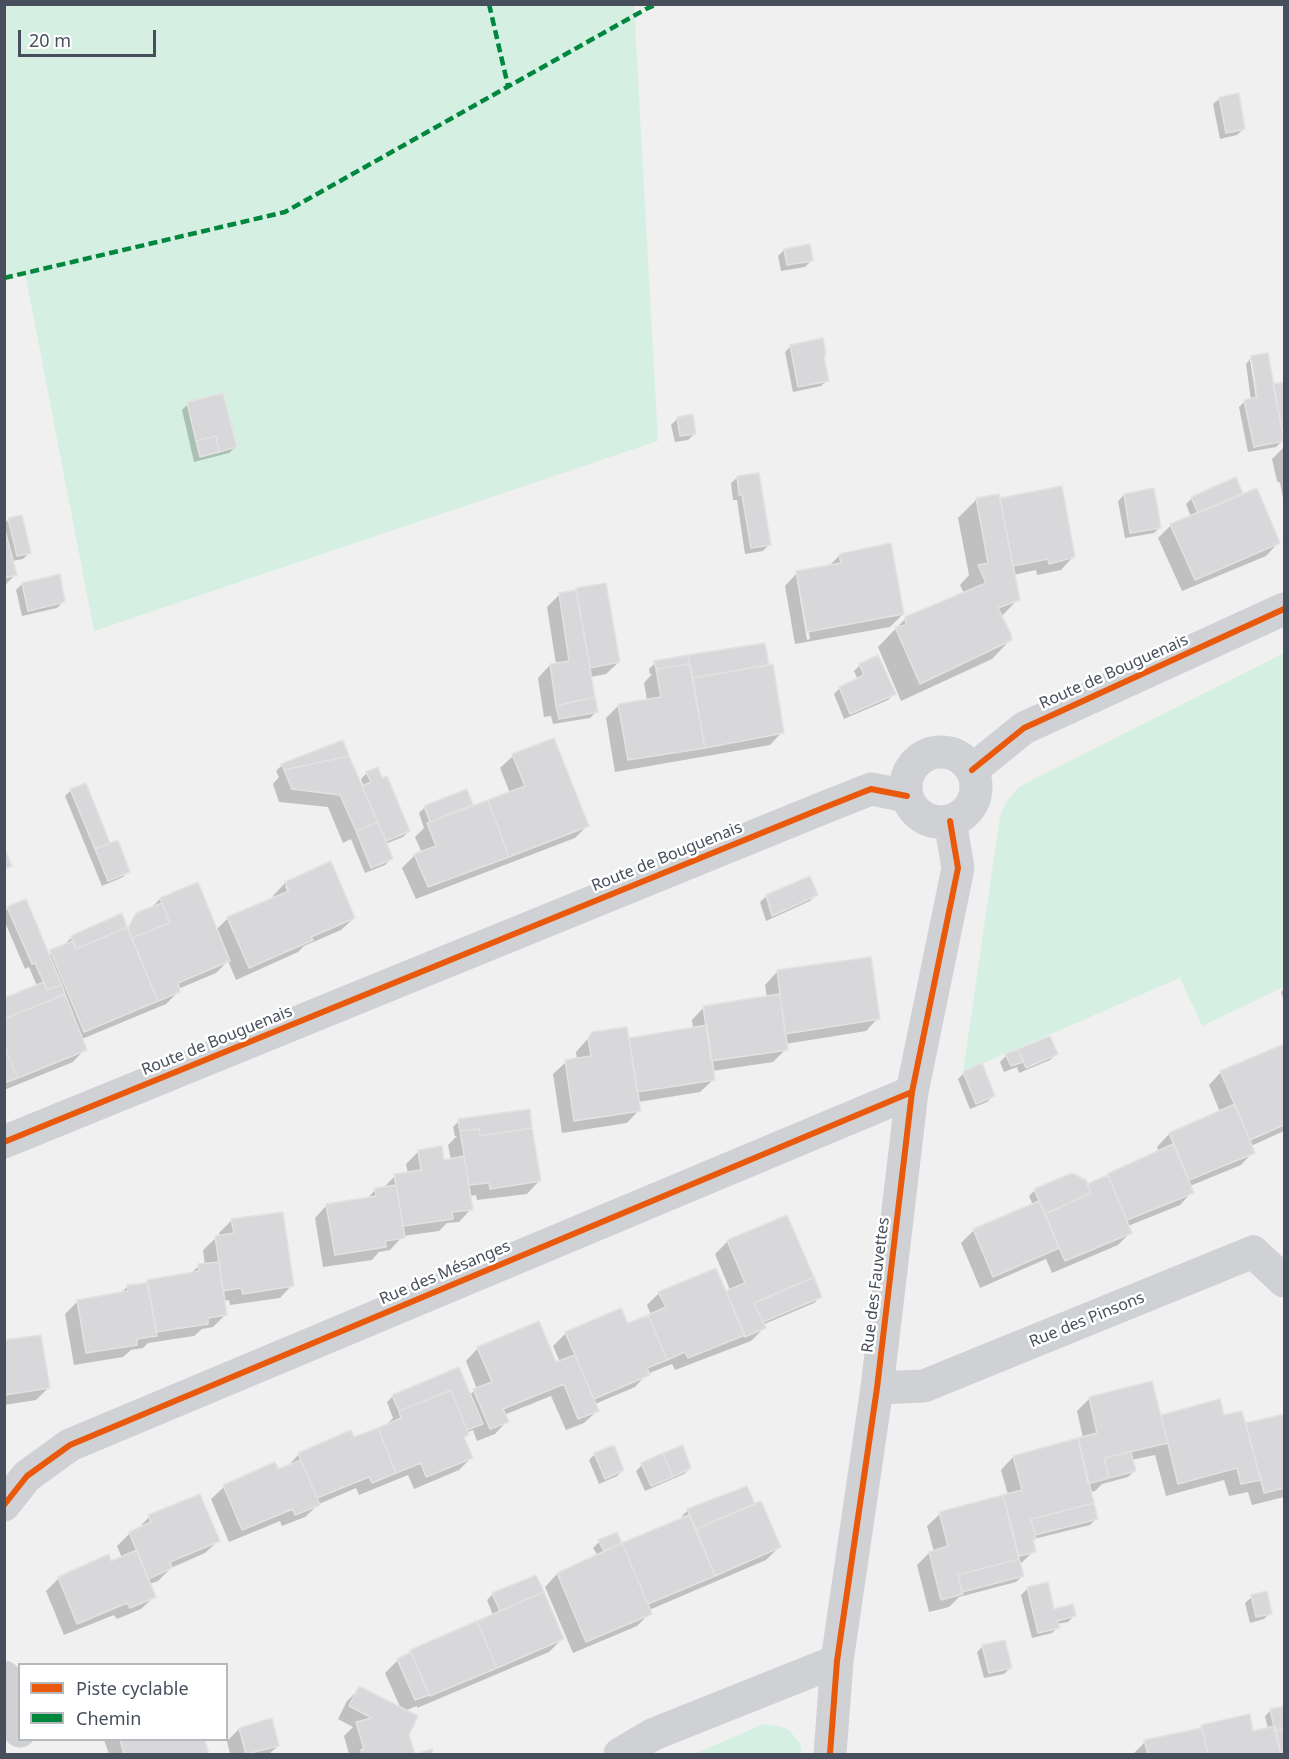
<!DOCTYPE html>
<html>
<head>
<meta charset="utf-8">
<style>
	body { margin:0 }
	#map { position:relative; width:1289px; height:1759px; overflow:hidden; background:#f1f0f0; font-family:"Noto Sans",sans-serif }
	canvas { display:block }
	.frame { position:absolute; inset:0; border:6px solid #474f5d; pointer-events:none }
	.legend { position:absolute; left:18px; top:1663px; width:210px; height:78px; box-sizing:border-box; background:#fff; border:2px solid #b5b9be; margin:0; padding:8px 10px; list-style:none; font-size:18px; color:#474f5d }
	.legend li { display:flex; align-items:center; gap:12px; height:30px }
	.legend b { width:30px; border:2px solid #b5b9be }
	.scale { position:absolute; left:18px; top:30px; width:138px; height:27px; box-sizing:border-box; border:3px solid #474f5d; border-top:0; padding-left:8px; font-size:18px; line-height:21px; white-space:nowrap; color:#474f5d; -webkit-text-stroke:4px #fff; paint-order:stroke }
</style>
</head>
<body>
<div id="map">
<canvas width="1289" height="1759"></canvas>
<div class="frame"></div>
<ul class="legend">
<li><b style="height:8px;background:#e8590c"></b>Piste cyclable</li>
<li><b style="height:8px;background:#00873e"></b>Chemin</li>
</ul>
<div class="scale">20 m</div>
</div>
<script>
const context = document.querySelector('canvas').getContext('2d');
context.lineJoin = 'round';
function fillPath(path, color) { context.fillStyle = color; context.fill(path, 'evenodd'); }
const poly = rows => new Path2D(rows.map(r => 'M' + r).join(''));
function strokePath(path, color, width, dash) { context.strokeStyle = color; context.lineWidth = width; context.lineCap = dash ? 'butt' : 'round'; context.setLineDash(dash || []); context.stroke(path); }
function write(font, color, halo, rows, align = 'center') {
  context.font = font + ' "Noto Sans",sans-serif'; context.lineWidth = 5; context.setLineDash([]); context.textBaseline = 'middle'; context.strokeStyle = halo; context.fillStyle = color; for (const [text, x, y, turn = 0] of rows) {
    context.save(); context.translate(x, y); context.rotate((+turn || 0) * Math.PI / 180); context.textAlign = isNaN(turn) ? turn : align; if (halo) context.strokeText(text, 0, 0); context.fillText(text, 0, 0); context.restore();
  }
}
const green = poly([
	[4,5,634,5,658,441,94,631,25,273,5,278],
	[1284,653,1284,987,1202,1026,1180,978,963,1072,1000,816,1007,801,1019,787,1034,779],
	[764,1724,782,1727,790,1731,800,1743,802,1754,694,1754]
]);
const shadow = poly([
	[1220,98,1243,129,1237,135,1220,139,1213,104],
	[784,250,811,261,805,267,781,271,778,256],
	[791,346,822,357,827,380,821,386,793,392,785,352],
	[1252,357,1272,386,1284,384,1284,433,1281,434,1282,441,1276,447,1248,452,1239,407,1245,401,1251,400,1246,364],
	[1250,360,1253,360,1260,404,1257,405],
	[188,404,236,447,229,453,194,462,182,410],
	[678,418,695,433,688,440,675,442,671,425],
	[1284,447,1284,503,1280,483,1277,481,1272,459],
	[738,477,769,545,763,551,745,554,737,500,733,500,731,483],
	[1061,488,1073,557,1061,570,1037,575,1036,570,1013,575,1018,599,1001,617,1010,640,992,659,901,701,878,647,906,618,964,593,960,585,969,575,958,518,977,499,999,500],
	[1124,495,1160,527,1154,533,1125,538,1118,501],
	[1242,496,1278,543,1266,556,1182,591,1158,538,1171,525,1191,517,1186,504,1192,498],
	[9,519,29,553,23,559,12,561,16,574,4,586,4,524],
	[840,555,903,614,890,627,795,644,785,586,797,573,828,567],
	[797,581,800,581,810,639,807,640],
	[22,584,63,602,57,608,22,616,16,590],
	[577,589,619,662,606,674,590,677,596,712,590,718,553,724,551,716,544,717,538,678,550,665,556,664,547,607,560,594,574,592],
	[655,663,782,732,770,745,615,772,606,718,619,705,647,700,644,683,652,674,650,674,649,669],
	[860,665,894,694,888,700,844,719,834,694,840,688,858,680,854,671],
	[513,756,587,826,575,838,416,899,402,868,415,855,422,853,415,837,424,828,419,813,425,807,466,791,472,807,510,793,500,768],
	[282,765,362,789,364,787,361,779,367,773,409,831,403,837,385,844,391,859,385,865,365,873,351,839,343,843,328,807,279,802,273,784,279,777,276,771],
	[85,785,109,845,129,871,123,877,102,886,65,796,71,790],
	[330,863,354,918,341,930,304,946,298,952,236,980,228,961,216,973,178,989,179,991,166,1004,82,1039,85,1049,73,1062,4,1090,4,1000,37,986,29,967,25,969,4,920,4,912,8,908,48,955,67,945,66,943,71,938,72,942,75,942,72,937,126,935,136,917,150,909,160,899,216,930,228,918,274,899,273,896,285,883],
	[285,886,288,886,291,898],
	[816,895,810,901,766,921,760,902,767,896],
	[777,972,878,1018,866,1031,785,1044,786,1049,773,1062,712,1071,713,1080,700,1092,638,1102,639,1110,627,1123,562,1133,553,1074,566,1062,577,1060,576,1052,593,1033,628,1040,693,1029,692,1020,704,1007,767,998,765,985],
	[1284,989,1284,1001,1281,992],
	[1049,1038,1056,1054,1050,1060,1019,1073,1017,1067,1004,1072,1000,1062,1006,1056],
	[1284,1046,1284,1131,1251,1146,1253,1152,1241,1165,1190,1186,1192,1192,1180,1205,1128,1226,1131,1232,1118,1245,1052,1273,1046,1259,980,1288,961,1243,974,1230,1033,1205,1029,1196,1035,1190,1086,1186,1159,1152,1157,1147,1169,1134,1220,1112,1209,1085,1221,1072],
	[964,1073,993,1096,987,1102,970,1109,958,1079],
	[459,1121,539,1181,527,1194,477,1200,476,1195,469,1196,471,1209,459,1222,447,1223,439,1231,403,1236,390,1250,379,1252,372,1260,323,1267,315,1218,327,1205,367,1199,376,1189,383,1188,395,1176,408,1174,406,1164,419,1151,443,1162,451,1160,448,1145,457,1136,455,1136,453,1127],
	[787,1217,820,1297,814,1303,762,1325,764,1328,751,1341,675,1370,672,1364,647,1374,635,1387,595,1404,597,1411,584,1423,566,1430,551,1396,504,1415,507,1421,495,1434,477,1441,473,1430,466,1433,467,1435,464,1439,471,1458,459,1470,414,1489,408,1475,359,1495,356,1488,319,1504,305,1517,282,1526,280,1521,229,1542,211,1499,224,1487,274,1464,277,1471,286,1468,299,1454,353,1439,386,1425,393,1418,387,1402,393,1396,469,1395,477,1389,466,1361,478,1348,555,1364,560,1362,553,1346,566,1333,627,1325,651,1315,647,1305,659,1293,725,1293,730,1290,715,1254,727,1242],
	[232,1220,292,1285,280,1298,230,1305,229,1300,223,1301,226,1314,213,1327,202,1329,194,1336,148,1343,143,1348,131,1350,123,1357,74,1365,65,1314,78,1301,120,1294,128,1286,144,1285,148,1281,190,1274,199,1266,205,1265,203,1250,216,1238,220,1237,219,1233],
	[4,1342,49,1387,36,1400,4,1405],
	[1151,1383,1160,1416,1218,1401,1223,1417,1245,1425,1284,1415,1284,1497,1252,1505,1248,1492,1229,1496,1224,1480,1166,1496,1155,1455,1131,1460,1134,1471,1128,1477,1102,1484,1095,1491,1089,1492,1096,1519,1090,1525,1034,1539,1032,1541,1034,1551,1019,1565,1022,1576,1016,1582,959,1597,949,1607,929,1612,917,1565,929,1553,934,1552,927,1526,940,1514,1008,1495,1001,1470,1013,1457,1083,1438,1077,1411,1089,1399],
	[595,1454,623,1470,617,1476,599,1484,589,1460],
	[642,1465,690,1468,684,1474,645,1491,636,1471],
	[754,1506,779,1547,766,1560,649,1610,650,1613,637,1626,573,1653,545,1587,557,1574,595,1558,598,1556,593,1548,599,1542,620,1543,615,1547,683,1519,682,1516,688,1510],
	[149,1517,218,1541,205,1553,171,1568,158,1581,149,1584,154,1597,141,1609,117,1619,114,1615,64,1635,46,1591,59,1578,122,1558,117,1546,129,1534,137,1530],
	[1047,1584,1053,1610,1074,1616,1068,1622,1057,1624,1058,1627,1052,1633,1032,1638,1021,1595,1027,1589],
	[543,1592,562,1639,549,1652,417,1708,417,1706,404,1711,413,1754,349,1754,344,1736,353,1727,338,1719,347,1701,360,1688,401,1709,385,1673,398,1660,411,1651,493,1615,487,1600,493,1594],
	[1252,1597,1270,1613,1264,1619,1250,1623,1245,1603],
	[983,1646,1010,1668,1004,1674,984,1678,977,1652],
	[1284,1707,1284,1754,1133,1754,1145,1742,1198,1730,1202,1727,1252,1733,1268,1729,1265,1716,1271,1710],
	[239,1729,278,1746,269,1754,230,1754,227,1741],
	[104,1740,203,1740,208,1754,109,1754]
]);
const building = poly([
	[1239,93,1245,129,1226,133,1219,97,1239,93],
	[810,244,813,261,787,265,784,249,810,244],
	[823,338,826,354,824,357,829,381,798,387,790,345,823,338],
	[1268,353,1284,441,1254,447,1244,400,1257,397,1251,356,1268,353],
	[1284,382,1284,429,1282,430,1273,384,1284,382],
	[223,393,237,447,219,452,216,436,196,441,187,402,223,393],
	[693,414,696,434,680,436,677,417,693,414],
	[216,436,219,452,200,457,196,441,216,436],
	[759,473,771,545,751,548,742,495,739,495,737,476,759,473],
	[1236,477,1243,494,1198,513,1191,497,1236,477],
	[1062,486,1075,557,1049,564,1048,559,1013,566,1000,498,1062,486],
	[1154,488,1161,528,1130,533,1124,494,1154,488],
	[1257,488,1280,543,1195,580,1170,524,1257,488],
	[999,494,1020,600,998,608,1011,634,1012,640,920,684,895,627,906,625,905,617,986,583,978,565,988,563,976,498,999,494],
	[22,515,31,553,17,556,8,518,22,515],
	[4,527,17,575,4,578,4,527],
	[891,543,904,614,807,632,796,571,841,563,839,554,891,543],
	[60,574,65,602,28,611,22,583,60,574],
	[606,583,620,662,590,668,576,588,606,583],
	[576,590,595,697,556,706,550,664,569,661,559,593,576,590],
	[765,643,769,665,692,678,688,655,765,643],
	[688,655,690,664,656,669,654,661,688,655],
	[878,655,896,694,850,714,839,687,864,675,859,664,878,655],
	[690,664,705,748,628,760,618,704,661,697,656,669,690,664],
	[773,664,784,733,705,748,692,678,773,664],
	[595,697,598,712,559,719,556,706,595,697],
	[554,738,589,826,509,857,488,800,525,786,512,754,554,738],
	[343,740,349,756,284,770,281,764,343,740],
	[349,756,378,822,356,831,340,795,292,789,284,770,349,756],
	[378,767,382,778,387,776,410,831,386,841,362,786,371,782,366,772,378,767],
	[86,783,110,843,95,849,70,789,86,783],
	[467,789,473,805,430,822,424,806,467,789],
	[488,800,509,857,428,887,414,854,436,846,427,823,488,800],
	[378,822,393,859,371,868,356,831,378,822],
	[118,840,130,872,108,881,95,849,118,840],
	[4,847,12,866,4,869,4,847],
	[331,861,355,918,311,937,313,940,249,968,227,917,289,891,285,882,331,861],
	[810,876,818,895,772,916,766,895,810,876],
	[198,882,230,961,178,983,180,992,158,1001,132,938,170,923,160,898,198,882],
	[26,899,62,985,47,990,35,963,32,964,7,907,26,899],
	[162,903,170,923,132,938,128,928,136,913,162,903],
	[122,913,127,927,76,949,71,936,122,913],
	[127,927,158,1001,84,1032,50,950,73,941,76,949,127,927],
	[871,957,880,1019,785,1034,777,970,871,957],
	[44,982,47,990,62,985,65,994,4,1019,4,998,44,982],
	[65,994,87,1050,18,1078,4,1046,4,1019,65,994],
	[780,994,788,1050,711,1061,703,1006,780,994],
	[707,1025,715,1080,637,1092,629,1038,707,1025],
	[627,1027,641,1111,574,1121,565,1060,591,1056,588,1038,592,1032,627,1027],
	[1050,1036,1058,1054,1026,1068,1018,1049,1050,1036],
	[1284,1044,1284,1125,1250,1140,1220,1071,1284,1044],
	[4,1046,18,1078,4,1083,4,1046],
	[1018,1049,1023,1062,1011,1066,1005,1054,1018,1049],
	[982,1063,995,1096,976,1104,963,1072,982,1063],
	[1235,1104,1255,1153,1189,1180,1169,1133,1235,1104],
	[530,1109,532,1128,480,1136,479,1129,460,1131,458,1119,530,1109],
	[532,1128,541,1181,490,1189,489,1183,469,1185,460,1131,479,1129,480,1136,532,1128],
	[1173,1144,1194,1193,1127,1220,1107,1174,1173,1144],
	[442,1146,444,1160,464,1156,473,1210,452,1212,453,1219,403,1226,394,1174,421,1170,418,1150,442,1146],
	[1072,1173,1086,1180,1091,1193,1045,1214,1034,1189,1072,1173],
	[1108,1175,1132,1233,1065,1261,1045,1214,1091,1193,1087,1184,1108,1175],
	[396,1185,405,1238,385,1241,386,1247,335,1255,326,1204,376,1196,375,1188,396,1185],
	[1039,1201,1059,1248,993,1277,973,1229,1039,1201],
	[283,1212,294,1286,243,1294,241,1288,223,1291,215,1236,234,1233,231,1219,283,1212],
	[787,1215,814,1277,754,1303,766,1328,745,1337,726,1291,745,1283,727,1240,787,1215],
	[219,1262,227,1315,208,1318,208,1324,156,1332,147,1280,199,1271,198,1264,219,1262],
	[716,1268,745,1335,688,1358,685,1352,667,1360,648,1315,666,1307,658,1292,716,1268],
	[814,1277,822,1297,763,1322,754,1303,814,1277],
	[148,1283,157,1336,137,1339,137,1345,86,1353,77,1300,128,1291,127,1285,148,1283],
	[621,1308,628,1323,648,1315,667,1360,647,1368,650,1375,594,1399,565,1332,621,1308],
	[539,1321,556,1362,575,1355,599,1411,578,1419,564,1384,503,1409,509,1422,490,1429,473,1389,492,1382,477,1347,539,1321],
	[41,1335,50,1388,4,1395,4,1340,41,1335],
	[459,1367,483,1424,467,1430,451,1390,399,1411,392,1395,459,1367],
	[1152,1381,1168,1443,1104,1458,1109,1478,1088,1484,1078,1438,1097,1433,1089,1397,1152,1381],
	[451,1390,469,1435,464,1437,473,1458,426,1477,421,1463,396,1473,378,1428,401,1418,399,1411,451,1390],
	[1220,1399,1224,1415,1242,1411,1261,1480,1241,1484,1237,1468,1178,1484,1161,1415,1220,1399],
	[1284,1414,1284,1488,1264,1493,1246,1423,1284,1414],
	[378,1428,396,1473,372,1483,369,1477,317,1498,298,1453,351,1430,354,1437,378,1428],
	[1078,1438,1094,1503,1031,1519,1036,1539,1033,1540,1036,1552,1019,1556,1003,1495,1022,1490,1013,1456,1078,1438],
	[614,1445,624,1470,605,1479,594,1453,614,1445],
	[683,1445,691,1468,673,1477,663,1453,683,1445],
	[1131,1452,1136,1471,1109,1478,1104,1458,1131,1452],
	[663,1453,673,1477,651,1486,641,1463,663,1453],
	[301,1460,320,1505,295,1515,293,1509,242,1530,223,1485,275,1462,278,1469,301,1460],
	[747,1486,755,1504,696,1529,687,1509,747,1486],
	[200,1494,220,1541,170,1562,172,1568,148,1579,129,1532,151,1522,148,1515,200,1494],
	[1003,1495,1019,1559,958,1575,963,1594,941,1600,929,1552,948,1546,939,1512,1003,1495],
	[761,1501,781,1547,715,1576,696,1529,761,1501],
	[1094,1503,1098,1519,1035,1535,1031,1519,1094,1503],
	[689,1515,715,1576,648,1604,622,1543,689,1515],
	[617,1532,622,1543,604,1551,598,1540,617,1532],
	[622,1543,652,1614,586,1642,557,1573,622,1543],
	[137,1550,156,1597,130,1608,127,1603,77,1624,58,1577,109,1554,111,1561,137,1550],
	[1019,1559,1024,1576,962,1592,958,1575,1019,1559],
	[536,1575,544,1592,500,1611,492,1593,536,1575],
	[1048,1582,1054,1609,1073,1604,1076,1616,1057,1621,1060,1628,1038,1633,1027,1587,1048,1582],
	[1267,1591,1272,1614,1256,1617,1251,1595,1267,1591],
	[544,1592,564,1639,497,1668,477,1621,544,1592],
	[477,1621,497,1668,430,1696,410,1650,477,1621],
	[1005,1640,1012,1668,989,1673,982,1645,1005,1640],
	[411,1652,429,1695,415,1700,397,1659,411,1652],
	[359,1686,418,1716,409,1735,415,1754,432,1749,433,1754,362,1754,361,1750,364,1749,356,1722,372,1718,349,1706,359,1686],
	[1284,1706,1284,1729,1275,1731,1270,1709,1284,1706],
	[1250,1714,1253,1731,1275,1726,1281,1754,1208,1754,1201,1725,1250,1714],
	[272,1718,279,1746,246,1754,239,1728,272,1718],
	[1202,1728,1208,1754,1148,1754,1144,1740,1202,1728],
	[1284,1729,1284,1754,1281,1754,1275,1731,1284,1729],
	[120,1740,205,1740,209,1754,124,1754,120,1740]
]);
const minor = poly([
	'906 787a35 35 0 1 1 70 0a35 35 0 1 1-70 0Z',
	[972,770,1024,728,1284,609],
	[4,1142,823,808,871,789,907,796],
	[877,1388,924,1386,1253,1252,1284,1281],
	[4,1505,27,1476,70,1445,912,1092],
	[4,1677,20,1731],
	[620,1754,654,1734,837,1661],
	[830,1754,837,1661,877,1388,912,1092,958,868,950,821]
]);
const quiet = poly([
	[489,4,508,86],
	[4,278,285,212,646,9,657,4]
]);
const cycleway = poly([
	[972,770,1024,728,1284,609],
	[4,1142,823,808,871,789,907,796],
	[4,1505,27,1476,70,1445,912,1092],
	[830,1754,837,1661,877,1388,912,1092,958,868,950,821]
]);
const streetNames = [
	["Route de Bouguenais",1114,672,-24],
	["Route de Bouguenais",667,857,-22],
	["Route de Bouguenais",217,1041,-22],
	["Rue des Mésanges",445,1273,-23],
	["Rue des Fauvettes",876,1285,-83],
	["Rue des Pinsons",1087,1320,-22]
];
fillPath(green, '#d5f0e3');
fillPath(shadow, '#0003');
fillPath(building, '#d8d8db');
strokePath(building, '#e2e2e3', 1.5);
strokePath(minor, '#cfd1d4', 33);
strokePath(quiet, '#00873e', 4.5, [9, 4.5]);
strokePath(cycleway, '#e8590c', 6);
write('16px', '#474f5d', '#fff', streetNames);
</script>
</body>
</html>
